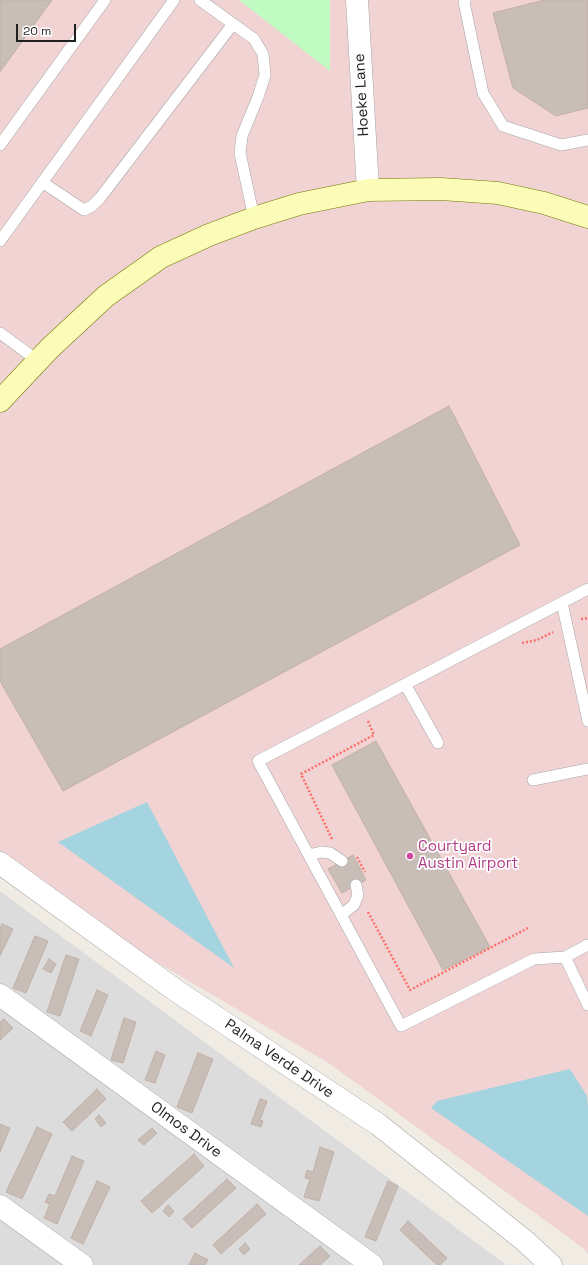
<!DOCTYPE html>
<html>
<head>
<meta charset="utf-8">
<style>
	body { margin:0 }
	#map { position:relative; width:588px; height:1265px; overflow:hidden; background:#f0ece4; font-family:"Space Grotesk",sans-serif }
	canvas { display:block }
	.scale { position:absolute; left:16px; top:24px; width:60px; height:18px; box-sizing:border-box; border:2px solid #1f1f1f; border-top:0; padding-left:5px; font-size:12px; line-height:14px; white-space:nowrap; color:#1f1f1f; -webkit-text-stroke:3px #fff; paint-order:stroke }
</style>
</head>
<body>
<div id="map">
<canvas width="588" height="1265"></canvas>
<div class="scale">20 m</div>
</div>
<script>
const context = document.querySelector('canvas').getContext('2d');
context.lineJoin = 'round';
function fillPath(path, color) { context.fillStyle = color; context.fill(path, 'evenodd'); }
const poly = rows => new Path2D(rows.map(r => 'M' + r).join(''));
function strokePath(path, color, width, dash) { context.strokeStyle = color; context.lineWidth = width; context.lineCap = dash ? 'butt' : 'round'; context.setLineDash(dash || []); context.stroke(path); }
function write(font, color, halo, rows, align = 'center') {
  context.font = font + ' "Space Grotesk",sans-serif'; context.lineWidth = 3.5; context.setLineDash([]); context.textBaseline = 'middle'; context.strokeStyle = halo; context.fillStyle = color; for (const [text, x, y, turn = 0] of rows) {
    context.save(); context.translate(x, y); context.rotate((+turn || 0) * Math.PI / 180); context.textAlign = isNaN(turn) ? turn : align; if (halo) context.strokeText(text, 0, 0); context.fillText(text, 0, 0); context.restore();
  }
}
const residential = poly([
	[0,891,505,1264,506,1265,0,1265]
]);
const commercial = poly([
	[0,0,588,0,588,1254,583,1248,330,1064,0,870]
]);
const park = poly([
	[239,0,330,0,330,71]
]);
const water = poly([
	[147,802,234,968,58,842],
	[570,1069,587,1096,588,1107,588,1216,431,1108,437,1101]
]);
const building = poly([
	[0,0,52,0,0,72,0,0],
	[544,0,588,0,588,108,556,116,513,88,493,13,544,0],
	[449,406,520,545,63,791,0,681,0,649,449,406],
	[376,741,490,947,443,970,332,765,376,741],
	[353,855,366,880,342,893,328,869,353,855],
	[2,924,13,929,0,956,0,928,2,924],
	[35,936,48,941,26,993,13,988,35,936],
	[66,955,79,959,60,1016,47,1012,66,955],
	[49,959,56,964,51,973,43,969,49,959],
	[97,990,108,995,91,1036,80,1031,97,990],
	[124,1018,136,1022,123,1063,111,1060,124,1018],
	[4,1019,13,1028,0,1040,0,1022,4,1019],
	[156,1051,165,1055,155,1083,145,1080,156,1051],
	[198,1053,213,1059,192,1113,177,1107,198,1053],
	[97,1089,106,1099,72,1131,63,1122,97,1089],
	[260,1099,267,1101,260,1120,263,1121,261,1127,251,1124,260,1099],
	[99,1115,106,1123,101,1127,95,1119,99,1115],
	[0,1124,10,1128,0,1152,0,1124],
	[37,1127,52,1134,22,1199,6,1192,37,1127],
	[152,1128,157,1133,144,1145,138,1140,152,1128],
	[320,1147,334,1152,319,1201,304,1197,310,1179,305,1178,307,1170,313,1172,320,1147],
	[194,1154,204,1166,152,1213,141,1201,194,1154],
	[72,1156,84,1161,57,1224,44,1218,50,1204,45,1202,49,1194,55,1196,72,1156],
	[227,1179,236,1188,192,1228,183,1219,227,1179],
	[97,1181,110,1187,83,1244,71,1238,97,1181],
	[388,1181,398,1186,376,1241,365,1237,388,1181],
	[257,1204,266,1214,221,1254,213,1245,257,1204],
	[168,1205,174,1211,169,1217,163,1211,168,1205],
	[408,1221,447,1258,440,1265,437,1265,400,1230,408,1221],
	[245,1243,250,1249,244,1255,239,1249,245,1243],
	[320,1246,330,1256,320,1265,299,1265,320,1246],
	[195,1253,208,1260,205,1265,189,1265,195,1253]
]);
const path = poly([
	[581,619,588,618],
	[522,643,537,640,553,632],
	[332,839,301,774,374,735,368,721],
	[357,857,365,872],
	[368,912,410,990,528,928]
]);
const service = poly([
	[200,0,254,39,263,54,265,75,258,97,242,136,240,153,254,218],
	[465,0,464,2,483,93,503,126,561,145,588,140],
	[0,145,105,0],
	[42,182,84,210,92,206,100,198,233,24],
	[0,241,174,0],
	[0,333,38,361],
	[562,603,588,721],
	[405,684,438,743],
	[533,780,588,769],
	[309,855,321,852,330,853,342,861],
	[341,915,354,905,358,895,356,885],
	[588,945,565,957,588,1005],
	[565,957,534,959,401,1026,258,761,588,589]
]);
const minor = poly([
	[357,0,368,190],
	[0,863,178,992,379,1125,525,1241,551,1265],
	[0,995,372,1265],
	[0,1206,82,1265]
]);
const secondary = poly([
	[0,401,50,348,106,296,161,257,209,235,254,218,299,204,368,190,441,189,498,193,544,203,588,217]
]);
const markers = [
	[410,856,4,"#d1479c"]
];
const streetNames = [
	["Hoeke Lane",362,95,-93],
	["Palma Verde Drive",279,1059,34],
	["Olmos Drive",186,1130,36]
];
const hotelNames = [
	["Courtyard",418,847],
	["Austin Airport",418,864]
];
fillPath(residential, '#dddcdc');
fillPath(commercial, '#f1d3d3');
fillPath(park, '#c0fbc2');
fillPath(water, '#a3d4df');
fillPath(building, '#c8beb7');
strokePath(building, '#c2b1a6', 1);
strokePath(service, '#a6a6a6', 12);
strokePath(minor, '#a6a6a6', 23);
strokePath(secondary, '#727a01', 23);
strokePath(path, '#fe7067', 2.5, [2, 2]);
strokePath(service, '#fff', 11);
strokePath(minor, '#fff', 22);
strokePath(secondary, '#fbfcb7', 22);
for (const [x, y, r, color] of markers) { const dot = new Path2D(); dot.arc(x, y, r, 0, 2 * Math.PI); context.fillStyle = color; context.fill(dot); strokePath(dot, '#fff', 1.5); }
write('15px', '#1f1f1f', '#fff', streetNames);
write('15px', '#b23c85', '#fff', hotelNames, 'left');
</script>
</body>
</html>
